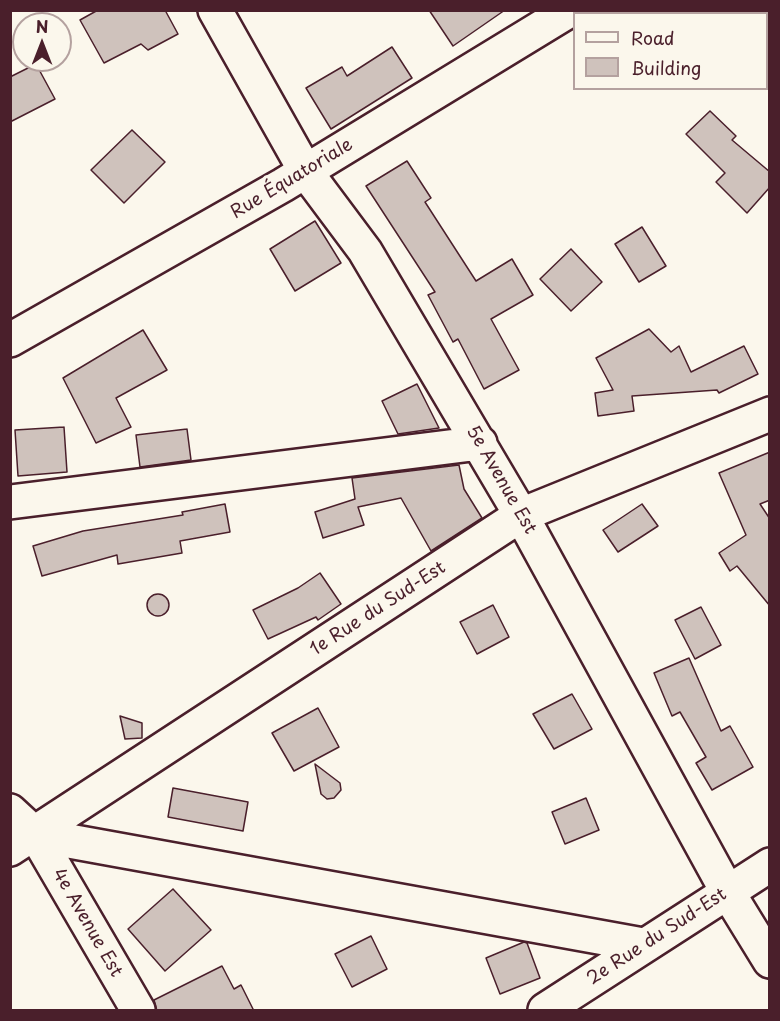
<!DOCTYPE html>
<html>
<head>
<meta charset="utf-8">
<style>
	body { margin:0 }
	#map { position:relative; width:780px; height:1021px; overflow:hidden; background:#fbf7ec; font-family:"Playpen Sans",sans-serif }
	canvas { display:block }
	.frame { position:absolute; inset:0; border:12px solid #4a1f2b; pointer-events:none }
	.legend { position:absolute; left:573px; top:12px; width:195px; height:78px; box-sizing:border-box; background:#fbf7ec; border:2px solid #b4a19f; margin:0; padding:8px 10px; list-style:none; font-size:18px; color:#4a1f2b }
	.legend li { display:flex; align-items:center; gap:12px; height:30px }
	.legend b { width:30px; border:2px solid #b4a19f }
	.north { position:absolute; left:12px; top:12px; width:60px; height:60px; box-sizing:border-box; background:#fbf7ec; border:2px solid #b4a19f; border-radius:50%; rotate:0deg; font-size:16px; font-weight:700; line-height:24px; text-align:center; color:#4a1f2b }
	.north::after { content:''; display:block; margin:auto; width:21px; height:27px; background:#4a1f2b; clip-path:polygon(50% 0,100% 100%,50% 72%,0 100%) }
</style>
</head>
<body>
<div id="map">
<canvas width="780" height="1021"></canvas>
<div class="frame"></div>
<ul class="legend">
<li><b style="height:8px;background:#fbf7ec"></b>Road</li>
<li><b style="height:16px;background:#cfc2bc"></b>Building</li>
</ul>
<div class="north">N</div>
</div>
<script>
const context = document.querySelector('canvas').getContext('2d');
context.lineJoin = 'round';
function fillPath(path, color) { context.fillStyle = color; context.fill(path, 'evenodd'); }
const poly = rows => new Path2D(rows.map(r => 'M' + r).join(''));
function strokePath(path, color, width, dash) { context.strokeStyle = color; context.lineWidth = width; context.lineCap = dash ? 'butt' : 'round'; context.setLineDash(dash || []); context.stroke(path); }
function write(font, color, halo, rows, align = 'center') {
  context.font = font + ' "Playpen Sans",sans-serif'; context.lineWidth = 6; context.setLineDash([]); context.textBaseline = 'middle'; context.strokeStyle = halo; context.fillStyle = color; for (const [text, x, y, turn = 0] of rows) {
    context.save(); context.translate(x, y); context.rotate((+turn || 0) * Math.PI / 180); context.textAlign = isNaN(turn) ? turn : align; if (halo) context.strokeText(text, 0, 0); context.fillText(text, 0, 0); context.restore();
  }
}
const building = poly([
	[98,10,165,10,178,34,148,50,141,44,104,63,80,20,98,10],
	[429,10,505,10,453,46,429,10],
	[392,47,412,78,331,129,306,88,342,67,347,76,392,47],
	[36,64,55,99,10,122,10,77,36,64],
	[710,111,736,136,732,140,770,172,770,187,747,213,716,182,725,173,686,134,710,111],
	[132,130,165,162,124,203,91,170,132,130],
	[407,161,431,198,425,202,476,281,512,259,533,295,491,319,519,370,484,389,458,339,453,342,428,295,435,292,366,186,407,161],
	[315,221,341,263,295,291,270,249,315,221],
	[642,227,666,266,639,282,615,244,642,227],
	[571,249,602,282,571,311,540,279,571,249],
	[649,329,671,352,679,346,691,372,744,346,758,374,719,393,717,390,632,396,634,411,598,416,595,393,613,390,596,358,649,329],
	[143,330,167,370,116,398,131,427,96,443,63,378,143,330],
	[417,384,439,428,398,434,382,401,417,384],
	[64,427,67,472,18,476,15,430,64,427],
	[187,429,191,460,140,467,136,435,187,429],
	[770,452,770,500,760,504,770,519,770,606,737,566,730,571,719,553,746,535,719,473,770,452],
	[459,465,464,489,482,518,431,551,401,498,358,507,364,525,323,538,315,512,355,499,352,478,459,465],
	[225,504,230,532,180,541,182,553,118,564,117,555,42,576,33,546,83,531,183,515,182,512,225,504],
	[642,504,658,526,618,552,603,530,642,504],
	[320,573,341,604,318,620,316,617,268,639,253,610,298,588,320,573],
	'147 605a11 11 0 1 1 22 0a11 11 0 1 1-22 0Z',
	[493,605,509,637,477,654,460,622,493,605],
	[701,607,721,645,695,659,675,620,701,607],
	[689,658,721,731,730,726,753,767,712,790,696,763,706,757,680,712,672,716,654,673,689,658],
	[572,694,592,729,554,749,533,714,572,694],
	[318,708,339,747,294,771,272,733,318,708],
	[120,716,142,723,142,738,125,739,120,716],
	[315,764,340,783,341,790,334,798,327,799,321,794,315,764],
	[173,788,248,802,243,831,168,817,173,788],
	[586,798,599,830,565,844,552,812,586,798],
	[173,889,211,930,165,971,128,929,173,889],
	[371,936,387,969,352,987,335,954,371,936],
	[524,942,527,943,540,978,500,994,486,958,524,942],
	[222,966,234,989,241,985,254,1011,157,1011,154,1000,222,966]
]);
const minor = poly([
	[215,10,306,172,365,251,521,515,727,891,770,961],
	[10,340,283,185,570,10],
	[10,502,480,443],
	[10,811,36,835,643,945],
	[36,835,138,1010],
	[10,849,521,515,770,414],
	[545,1010,770,865]
]);
const streetNames = [
	["Rue Équatoriale",292,179,-31],
	["5e Avenue Est",501,480,60],
	["1e Rue du Sud-Est",378,609,-33],
	["4e Avenue Est",87,923,60],
	["2e Rue du Sud-Est",657,937,-33]
];
fillPath(building, '#cfc2bc');
strokePath(building, '#4a1f2b', 1.5);
strokePath(minor, '#4a1f2b', 38);
strokePath(minor, '#fbf7ec', 33);
write('18px', '#4a1f2b', '#fbf7ec', streetNames);
</script>
</body>
</html>
